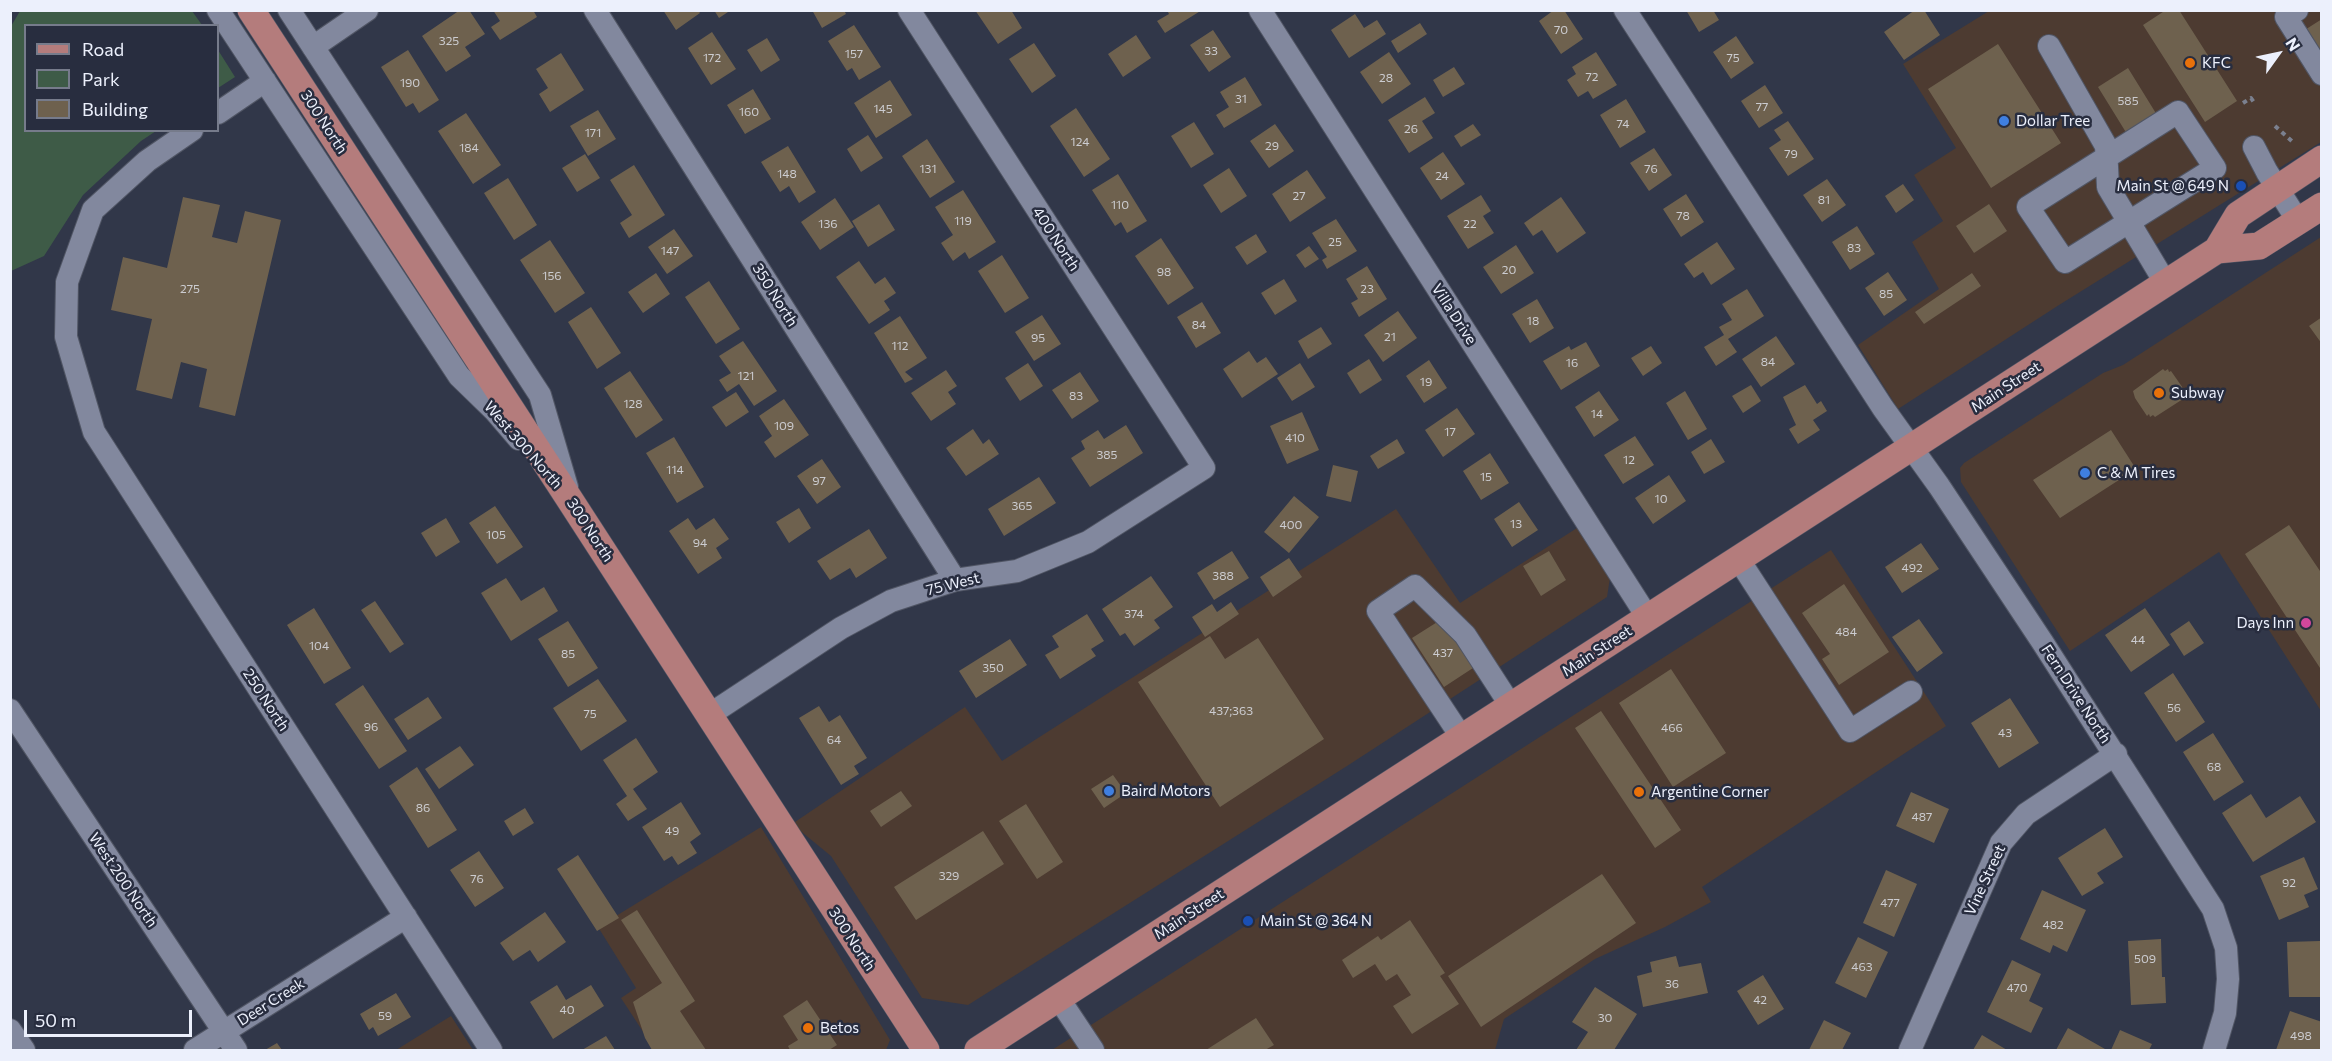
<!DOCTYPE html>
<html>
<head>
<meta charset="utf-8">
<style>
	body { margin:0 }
	#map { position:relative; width:2332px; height:1061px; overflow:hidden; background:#313749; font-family:Commissioner,sans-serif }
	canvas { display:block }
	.frame { position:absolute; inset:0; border:12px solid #ecf0fc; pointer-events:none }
	.legend { position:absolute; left:24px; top:24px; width:195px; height:108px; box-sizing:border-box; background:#282d3f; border:2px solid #767b8b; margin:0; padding:8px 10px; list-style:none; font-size:18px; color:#ecf0fc }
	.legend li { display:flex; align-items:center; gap:12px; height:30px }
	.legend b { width:30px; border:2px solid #767b8b }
	.north { position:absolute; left:2248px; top:24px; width:60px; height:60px; -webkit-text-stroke:4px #282d3f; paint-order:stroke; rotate:57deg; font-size:16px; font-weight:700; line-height:24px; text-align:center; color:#ecf0fc }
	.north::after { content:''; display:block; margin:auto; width:21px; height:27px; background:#ecf0fc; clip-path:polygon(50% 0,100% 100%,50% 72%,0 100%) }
	.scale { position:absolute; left:24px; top:1010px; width:168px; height:27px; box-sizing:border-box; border:3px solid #ecf0fc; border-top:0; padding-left:8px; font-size:18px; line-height:21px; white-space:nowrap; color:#ecf0fc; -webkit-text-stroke:4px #282d3f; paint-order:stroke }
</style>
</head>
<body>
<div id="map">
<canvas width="2332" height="1061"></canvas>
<div class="frame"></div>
<ul class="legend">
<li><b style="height:8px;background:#b47c7c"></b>Road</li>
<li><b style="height:16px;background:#3e5b47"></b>Park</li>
<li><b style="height:16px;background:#6e614e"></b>Building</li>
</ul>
<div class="north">N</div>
<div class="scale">50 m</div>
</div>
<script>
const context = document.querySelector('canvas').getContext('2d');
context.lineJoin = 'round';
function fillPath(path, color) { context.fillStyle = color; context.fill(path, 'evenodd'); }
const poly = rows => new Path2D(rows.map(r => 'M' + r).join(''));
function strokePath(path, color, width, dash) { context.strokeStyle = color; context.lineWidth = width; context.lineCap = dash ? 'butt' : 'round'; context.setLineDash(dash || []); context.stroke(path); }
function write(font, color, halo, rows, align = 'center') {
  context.font = font + ' Commissioner,sans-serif'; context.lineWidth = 5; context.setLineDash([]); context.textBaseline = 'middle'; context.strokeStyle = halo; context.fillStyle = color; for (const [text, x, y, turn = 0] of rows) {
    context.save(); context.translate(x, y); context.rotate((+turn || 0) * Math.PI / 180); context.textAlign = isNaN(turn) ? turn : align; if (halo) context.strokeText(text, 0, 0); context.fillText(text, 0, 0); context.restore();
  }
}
const commercial = poly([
	[1989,11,2321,11,2321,142,2059,305,1898,409,1858,345,1939,289,1912,242,1943,221,1914,175,1956,148,1903,64],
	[2321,237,2321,711,2219,552,2070,651,1961,482,1960,468,1964,463,2103,373,2123,365],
	[1396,509,1460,603,1577,528,1610,578,1607,597,1347,766,968,1005,922,998,831,856,792,824,965,707,1002,761],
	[1831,550,1946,726,1702,887,1711,902,1665,927,1595,959,1504,1019,1495,1050,1052,1050],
	[761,827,890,1040,886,1050,655,1050,621,998,636,988,598,927],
	[451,1016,473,1050,396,1050]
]);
const green = poly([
	[20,11,192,11,202,25,26,26,26,130,156,131,141,141,83,195,44,256,11,271,10,28],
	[218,50,235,77,218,88]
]);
const building = poly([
	[460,10,469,10,485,34,465,47,471,56,446,72,422,36],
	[493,10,533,10,537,17,500,40,491,27,500,21],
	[663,10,698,10,700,13,676,30],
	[714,10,731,10,719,18],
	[812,10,844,10,846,14,822,28],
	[975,10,1011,10,1022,28,998,44],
	[1167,10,1202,10,1165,33,1157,21,1169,14],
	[1554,10,1564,10,1583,39,1561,54,1539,21],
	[1686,10,1713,10,1719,20,1699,32],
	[1915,10,1924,10,1940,35,1904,60,1884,32],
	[2166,10,2179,10,2237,101,2205,122,2143,25],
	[1355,14,1364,28,1377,20,1386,34,1349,58,1331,30],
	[2322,19,2322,67,2300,33],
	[1420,23,1427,34,1398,53,1391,41],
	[854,25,881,67,859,80,852,68,847,71,828,41],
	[1213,30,1231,57,1209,72,1190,45],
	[712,32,736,69,711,85,688,48],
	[1136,35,1151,58,1123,77,1108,54],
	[1736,36,1754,63,1731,79,1713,52],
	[767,38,780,60,761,72,747,50],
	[1034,43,1056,76,1032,93,1009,59],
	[1998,44,2061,143,1991,188,1928,89],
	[408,50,439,100,419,113,413,103,406,107,381,67],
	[1389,52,1411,84,1382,104,1360,72],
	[1596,52,1617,85,1593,99,1588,91,1578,97,1567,80,1576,74,1572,67],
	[561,53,584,90,550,112,539,94,548,88,536,69],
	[1454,67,1465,84,1443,97,1433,80],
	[2128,68,2157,115,2127,134,2098,87],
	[1245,77,1262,105,1224,128,1216,115,1229,107,1220,92],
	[890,80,912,115,876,138,854,103],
	[1765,85,1783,113,1759,128,1741,101],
	[753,89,771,119,745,134,727,105],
	[1425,97,1435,113,1422,121,1433,138,1409,153,1388,120],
	[1626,99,1646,132,1620,148,1600,115],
	[1076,108,1110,159,1084,177,1050,126],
	[598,110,616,139,588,156,570,126],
	[466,113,501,165,473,184,438,131],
	[1788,121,1814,159,1788,176,1769,148,1781,140,1774,130],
	[1194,122,1214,154,1191,168,1171,136],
	[1275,124,1294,151,1269,168,1250,141],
	[1473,124,1481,135,1461,147,1454,136],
	[868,135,883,158,861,172,847,149],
	[927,139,955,182,930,198,902,156],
	[788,146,816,192,799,203,789,186,780,192,761,162],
	[1654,148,1672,175,1649,191,1630,163],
	[1443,152,1465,184,1441,200,1420,168],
	[585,154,600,178,577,192,562,168],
	[634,165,665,215,629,238,620,223,632,215,610,180],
	[1229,168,1247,196,1221,213,1203,185],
	[1307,170,1326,198,1290,222,1272,194],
	[1118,174,1147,221,1127,233,1121,222,1115,226,1092,190],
	[508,178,537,225,514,240,484,193],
	[1827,179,1846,205,1822,222,1803,195],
	[1903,184,1914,200,1896,213,1885,196],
	[963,190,996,242,969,259,965,252,953,261,941,243,953,235,935,207],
	[1686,194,1704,222,1681,237,1663,209],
	[1481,195,1491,211,1483,216,1494,233,1468,249,1447,216],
	[183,197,220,205,212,237,237,243,245,211,281,220,235,416,199,407,207,369,181,362,172,399,136,390,152,319,111,310,123,257,167,268],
	[1561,197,1586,233,1557,253,1542,230,1533,236,1524,223],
	[835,198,854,227,820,250,801,222],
	[879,204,895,230,868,247,852,221],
	[1989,204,2007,231,1974,253,1956,226],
	[1336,219,1357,251,1327,269,1322,260,1327,257,1312,233],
	[1857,226,1875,254,1850,270,1832,242],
	[674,229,693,256,667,274,648,247],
	[1256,234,1267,252,1247,265,1235,247],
	[1161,238,1194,288,1168,305,1135,256],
	[550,240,585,293,555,313,520,260],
	[1717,242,1735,269,1711,285,1703,272,1694,278,1684,264],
	[1516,245,1534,273,1501,294,1483,267],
	[1309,246,1319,259,1305,268,1296,255],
	[1002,255,1029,298,1005,313,978,271],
	[859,261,875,284,885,277,896,293,884,301,890,310,869,324,836,277],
	[1367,266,1387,299,1359,317,1351,303,1358,299,1346,279],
	[1888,272,1907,300,1884,316,1865,288],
	[656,273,670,294,643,313,628,292],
	[1972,273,1981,286,1924,324,1915,312],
	[1284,279,1297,301,1275,315,1261,293],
	[709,281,740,329,716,344,685,297],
	[1747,289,1764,316,1728,339,1737,352,1716,366,1704,347,1724,335,1719,327,1732,320,1722,304],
	[1537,299,1554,328,1530,343,1512,314],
	[1202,302,1221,333,1196,348,1177,317],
	[591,307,621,353,597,369,568,322],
	[1398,311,1417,338,1383,362,1364,335],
	[1042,315,1061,344,1034,361,1015,332],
	[900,316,927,358,905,372,913,379,905,383,874,333],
	[2322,317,2322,344,2309,326],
	[1321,327,1332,344,1308,359,1298,341],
	[1776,336,1795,364,1761,387,1742,359],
	[743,341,777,391,754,406,739,384,727,392,719,380,731,373,719,356],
	[1586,342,1600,366,1561,390,1543,361,1569,346,1571,350],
	[1651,346,1662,363,1643,376,1631,358],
	[1249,351,1257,363,1266,357,1278,374,1242,398,1223,369],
	[1369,359,1382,380,1360,394,1347,373],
	[1429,360,1447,388,1424,403,1406,376],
	[1028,363,1043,386,1020,401,1005,378],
	[1300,363,1315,387,1292,401,1277,378],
	[2163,369,2165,371,2168,369,2169,372,2171,371,2185,391,2183,393,2184,395,2182,397,2183,399,2155,417,2153,415,2150,417,2149,414,2147,416,2135,398,2133,391],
	[946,370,957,386,948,392,956,404,931,421,911,393],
	[630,371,663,420,636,438,604,388],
	[1080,372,1099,401,1072,419,1052,390],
	[1751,385,1761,401,1743,413,1732,396],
	[1805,385,1817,404,1821,401,1827,411,1813,420,1820,430,1798,444,1789,429,1796,425,1783,397],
	[1599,391,1619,420,1594,437,1575,407],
	[1685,391,1707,429,1688,440,1666,403],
	[736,392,749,412,726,427,712,407],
	[784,399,809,435,775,458,764,442,772,436,759,416],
	[1457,408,1475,434,1443,457,1425,430],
	[1302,412,1319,450,1287,464,1270,426],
	[1126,425,1143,453,1090,487,1071,458,1085,449,1081,441,1098,430,1104,439],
	[973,429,983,444,989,439,999,454,966,476,946,448],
	[2111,430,2136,469,2060,518,2033,480],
	[1635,436,1654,465,1623,484,1604,455],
	[674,437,704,487,677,503,646,453],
	[1397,439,1405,453,1378,469,1370,456],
	[1711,439,1725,462,1704,474,1691,452],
	[1490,453,1509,483,1481,500,1463,471],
	[822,459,841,487,817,504,797,476],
	[1333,465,1358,471,1351,502,1326,496],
	[1669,475,1686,501,1653,524,1635,498],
	[1039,477,1056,503,1004,536,988,509],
	[1294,496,1319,517,1289,553,1264,532],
	[1519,502,1538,530,1512,547,1494,519],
	[495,506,523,547,497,564,469,523],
	[799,508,811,528,789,543,776,522],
	[446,518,460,542,436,557,421,533],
	[688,518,696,530,714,518,729,539,716,548,722,558,698,574,669,531],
	[2289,525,2322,574,2322,671,2245,554],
	[869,529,887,558,856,578,850,568,830,580,817,561],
	[1921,543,1939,569,1902,593,1885,567],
	[1232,551,1249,578,1214,600,1197,573],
	[1549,551,1566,580,1541,596,1523,566],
	[1289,558,1302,577,1273,597,1260,577],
	[1151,576,1173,607,1154,620,1160,628,1134,646,1125,633,1120,636,1102,609],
	[506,578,521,601,544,587,558,611,511,641,481,593],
	[1844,584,1889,652,1839,685,1822,659,1830,654,1802,613],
	[375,601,404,644,390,653,361,610],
	[1231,602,1239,614,1205,637,1192,617,1212,604,1217,612],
	[314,608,351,668,324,684,287,625],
	[2145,608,2170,645,2131,672,2105,635],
	[1087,614,1104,641,1091,649,1096,656,1060,679,1045,655,1059,647,1052,636],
	[1442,619,1473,668,1444,687,1412,638],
	[1919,619,1943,653,1917,672,1892,637],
	[568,621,598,668,568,687,538,639],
	[2189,621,2204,643,2184,656,2170,634],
	[1210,636,1225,659,1258,638,1324,739,1220,807,1138,682],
	[1010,639,1027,665,976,698,959,671],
	[1671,669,1726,753,1673,787,1619,703],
	[2173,673,2205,722,2176,742,2144,693],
	[598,679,627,721,581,751,553,708],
	[363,685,407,751,379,769,335,704],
	[428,697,442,718,408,740,394,719],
	[2010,698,2039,743,1999,768,1971,723],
	[819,706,829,722,840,715,867,758,854,766,859,774,841,785,799,718],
	[1601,711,1681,830,1655,848,1575,728],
	[2213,733,2244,782,2214,801,2183,752],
	[636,738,658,772,633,789,647,809,628,821,616,804,627,796,603,760],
	[460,746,474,765,439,789,425,769],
	[417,767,457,830,428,848,389,786],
	[1113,775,1126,793,1104,808,1091,789],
	[901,791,912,806,881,827,870,811],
	[1911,792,1949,809,1934,843,1896,826],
	[2251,794,2266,818,2300,796,2316,822,2253,862,2222,813],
	[681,802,701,834,690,842,697,853,678,865,672,856,664,861,642,827],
	[1026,804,1063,862,1037,879,999,821],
	[525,808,534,823,513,836,504,821],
	[2105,828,2123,857,2097,873,2104,883,2082,896,2058,858],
	[983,831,1004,864,916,920,894,887],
	[479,851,504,888,475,907,450,870],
	[578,855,619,918,597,931,557,869],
	[2304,857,2318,889,2304,895,2309,907,2279,920,2260,876],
	[1886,870,1917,884,1894,937,1863,923],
	[1602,874,1636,923,1481,1027,1448,976],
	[2042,890,2086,910,2067,952,2053,945,2050,953,2020,939],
	[637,910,695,1001,680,1011,706,1050,652,1050,645,1038,633,1002,662,983,621,920],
	[545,912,566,942,538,962,530,950,513,961,500,943],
	[1410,920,1445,973,1440,976,1459,1004,1412,1034,1393,1006,1411,995,1397,974,1386,981,1375,964,1353,978,1342,960,1378,936,1381,940],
	[1858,937,1888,952,1866,998,1835,983],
	[2161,939,2162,977,2165,977,2166,1003,2131,1005,2128,941],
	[2320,941,2322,997,2289,997,2287,942],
	[1676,956,1679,967,1701,963,1708,993,1643,1007,1637,976,1652,972,1650,962],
	[2012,960,2041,974,2029,1001,2043,1008,2031,1033,1987,1012],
	[1763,975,1784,1009,1758,1025,1737,991],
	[557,985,566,1000,591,985,604,1006,553,1039,530,1002],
	[1595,987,1637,1014,1614,1050,1576,1050,1588,1032,1572,1022],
	[396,993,411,1017,378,1036,373,1027,369,1030,360,1014],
	[807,1000,837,1045,829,1050,790,1050,788,1046,798,1040,783,1016],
	[2290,1011,2322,1022,2322,1050,2276,1050],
	[1256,1018,1274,1045,1265,1050,1206,1050],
	[1824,1020,1851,1033,1842,1050,1809,1050],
	[2068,1028,2105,1049,2104,1050,2056,1050],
	[2120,1030,2152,1044,2149,1050,2111,1050],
	[1982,1035,2007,1050,1973,1050],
	[606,1036,615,1050,582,1050],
	[277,1043,282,1050,265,1050]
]);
const path = poly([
	[2243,103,2251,98,2255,104],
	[2275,126,2295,144]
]);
const minor = poly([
	[218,10,459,376,495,411,519,439],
	[289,10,540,395,567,487],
	[595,10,955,580],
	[1260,10,1648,618],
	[1625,10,1883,408,1939,486,2043,643,2213,909,2226,948,2228,979,2225,1013,2214,1050],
	[2297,10,2286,17,2322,74],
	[2049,46,2106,146,2108,187,2166,284],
	[313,47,367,10],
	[2178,112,2215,168,2065,262,2028,207,2178,112],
	[218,113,265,81],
	[192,130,147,161,93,210,67,282,66,337,94,432,491,1050],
	[2254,147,2267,172,2298,221],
	[1739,560,1850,731,1911,692],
	[10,710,236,1050],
	[709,715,841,628,891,601,955,580,1017,571,1088,542,1204,468,909,10],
	[1462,738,1378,611,1415,586,1465,635,1511,706],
	[1059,999,1093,1050],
	[10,1030,24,1050],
	[195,1050,406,917],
	[1910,1050,2001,843,2026,814,2116,754]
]);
const major = poly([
	[251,10,570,500,926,1050],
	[2217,250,2259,246,2322,206],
	[978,1050,2217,250,2238,215,2322,159]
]);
const markers = [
	[2190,63,6,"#e8710a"],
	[2004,121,6,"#3f7fe0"],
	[2241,186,6,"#1a4fb4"],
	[2159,393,6,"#e8710a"],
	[2085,473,6,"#3f7fe0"],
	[2306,623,6,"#d1479c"],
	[1109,791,6,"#3f7fe0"],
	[1639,792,6,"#e8710a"],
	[1248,921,6,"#1a4fb4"],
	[808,1028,6,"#e8710a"]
];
const numberNames = [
	["70",1561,30],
	["325",449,41],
	["33",1211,51],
	["157",854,54],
	["172",712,58],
	["75",1733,58],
	["72",1592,77],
	["28",1386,78],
	["190",410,83],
	["31",1241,99],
	["585",2128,101],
	["77",1762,107],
	["145",883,109],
	["160",749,112],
	["74",1623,124],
	["26",1411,129],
	["171",593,133],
	["124",1080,142],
	["29",1272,146],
	["184",469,148],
	["79",1791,154],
	["131",928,169],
	["76",1651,169],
	["148",787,174],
	["24",1442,176],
	["27",1299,196],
	["81",1824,200],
	["110",1120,205],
	["78",1683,216],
	["119",963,221],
	["136",828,224],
	["22",1470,224],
	["25",1335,242],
	["83",1854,248],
	["147",670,251],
	["20",1509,270],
	["98",1164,272],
	["156",552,276],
	["275",190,289],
	["23",1367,289],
	["85",1886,294],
	["18",1533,321],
	["84",1199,325],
	["21",1390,337],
	["95",1038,338],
	["112",900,346],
	["84",1768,362],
	["16",1572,363],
	["121",746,376],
	["19",1426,382],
	["83",1076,396],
	["128",633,404],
	["14",1597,414],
	["109",784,426],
	["17",1450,432],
	["410",1295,438],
	["385",1107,455],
	["12",1629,460],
	["114",675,470],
	["15",1486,477],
	["97",819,481],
	["10",1661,499],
	["365",1022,506],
	["13",1516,524],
	["400",1291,525],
	["105",496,535],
	["94",700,543],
	["492",1912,568],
	["388",1223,576],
	["374",1134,614],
	["484",1846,632],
	["44",2138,640],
	["104",319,646],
	["437",1443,653],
	["85",568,654],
	["350",993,668],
	["56",2174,708],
	["437;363",1231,711],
	["75",590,714],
	["96",371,727],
	["466",1672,728],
	["43",2005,733],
	["64",834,740],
	["68",2214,767],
	["86",423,808],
	["487",1922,817],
	["49",672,831],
	["329",949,876],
	["76",477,879],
	["92",2289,883],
	["477",1890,903],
	["482",2053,925],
	["509",2145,959],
	["463",1862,967],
	["36",1672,984],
	["470",2017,988],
	["42",1760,1000],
	["40",567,1010],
	["59",385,1016],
	["30",1605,1018],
	["498",2301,1036]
];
const poiNames = [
	["KFC",2202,63],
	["Dollar Tree",2016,121],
	["Main St @ 649 N",2229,186,"right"],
	["Subway",2171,393],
	["C & M Tires",2097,473],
	["Days Inn",2294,623,"right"],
	["Baird Motors",1121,791],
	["Argentine Corner",1651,792],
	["Main St @ 364 N",1260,921],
	["Betos",820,1028]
];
const streetNames = [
	["300 North",324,122,57],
	["400 North",1056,239,57],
	["350 North",775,295,58],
	["Villa Drive",1454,314,57],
	["Main Street",2006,387,-33],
	["West 300 North",523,445,49],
	["300 North",590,530,57],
	["75 West",953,584,-14],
	["Main Street",1597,651,-33],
	["Fern Drive North",2076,694,57],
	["250 North",266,700,57],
	["West 200 North",123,880,56],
	["Vine Street",1985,880,-65],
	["Main Street",1189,914,-33],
	["300 North",852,939,57],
	["Deer Creek",271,1002,-32]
];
fillPath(commercial, '#4d3b31');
fillPath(green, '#3e5b47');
fillPath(building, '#6e614e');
strokePath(minor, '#505564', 24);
strokePath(major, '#505564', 28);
strokePath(path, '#7b808f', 4, [4.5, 4.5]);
strokePath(minor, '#82889e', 22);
strokePath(major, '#b47c7c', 27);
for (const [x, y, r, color] of markers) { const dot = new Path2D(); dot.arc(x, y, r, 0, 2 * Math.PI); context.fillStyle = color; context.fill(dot); strokePath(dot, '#282d3f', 2); }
write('12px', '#ccccd0', null, numberNames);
write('15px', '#ecf0fc', '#282d3f', poiNames, 'left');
write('15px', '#ecf0fc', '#282d3f', streetNames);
</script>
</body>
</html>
